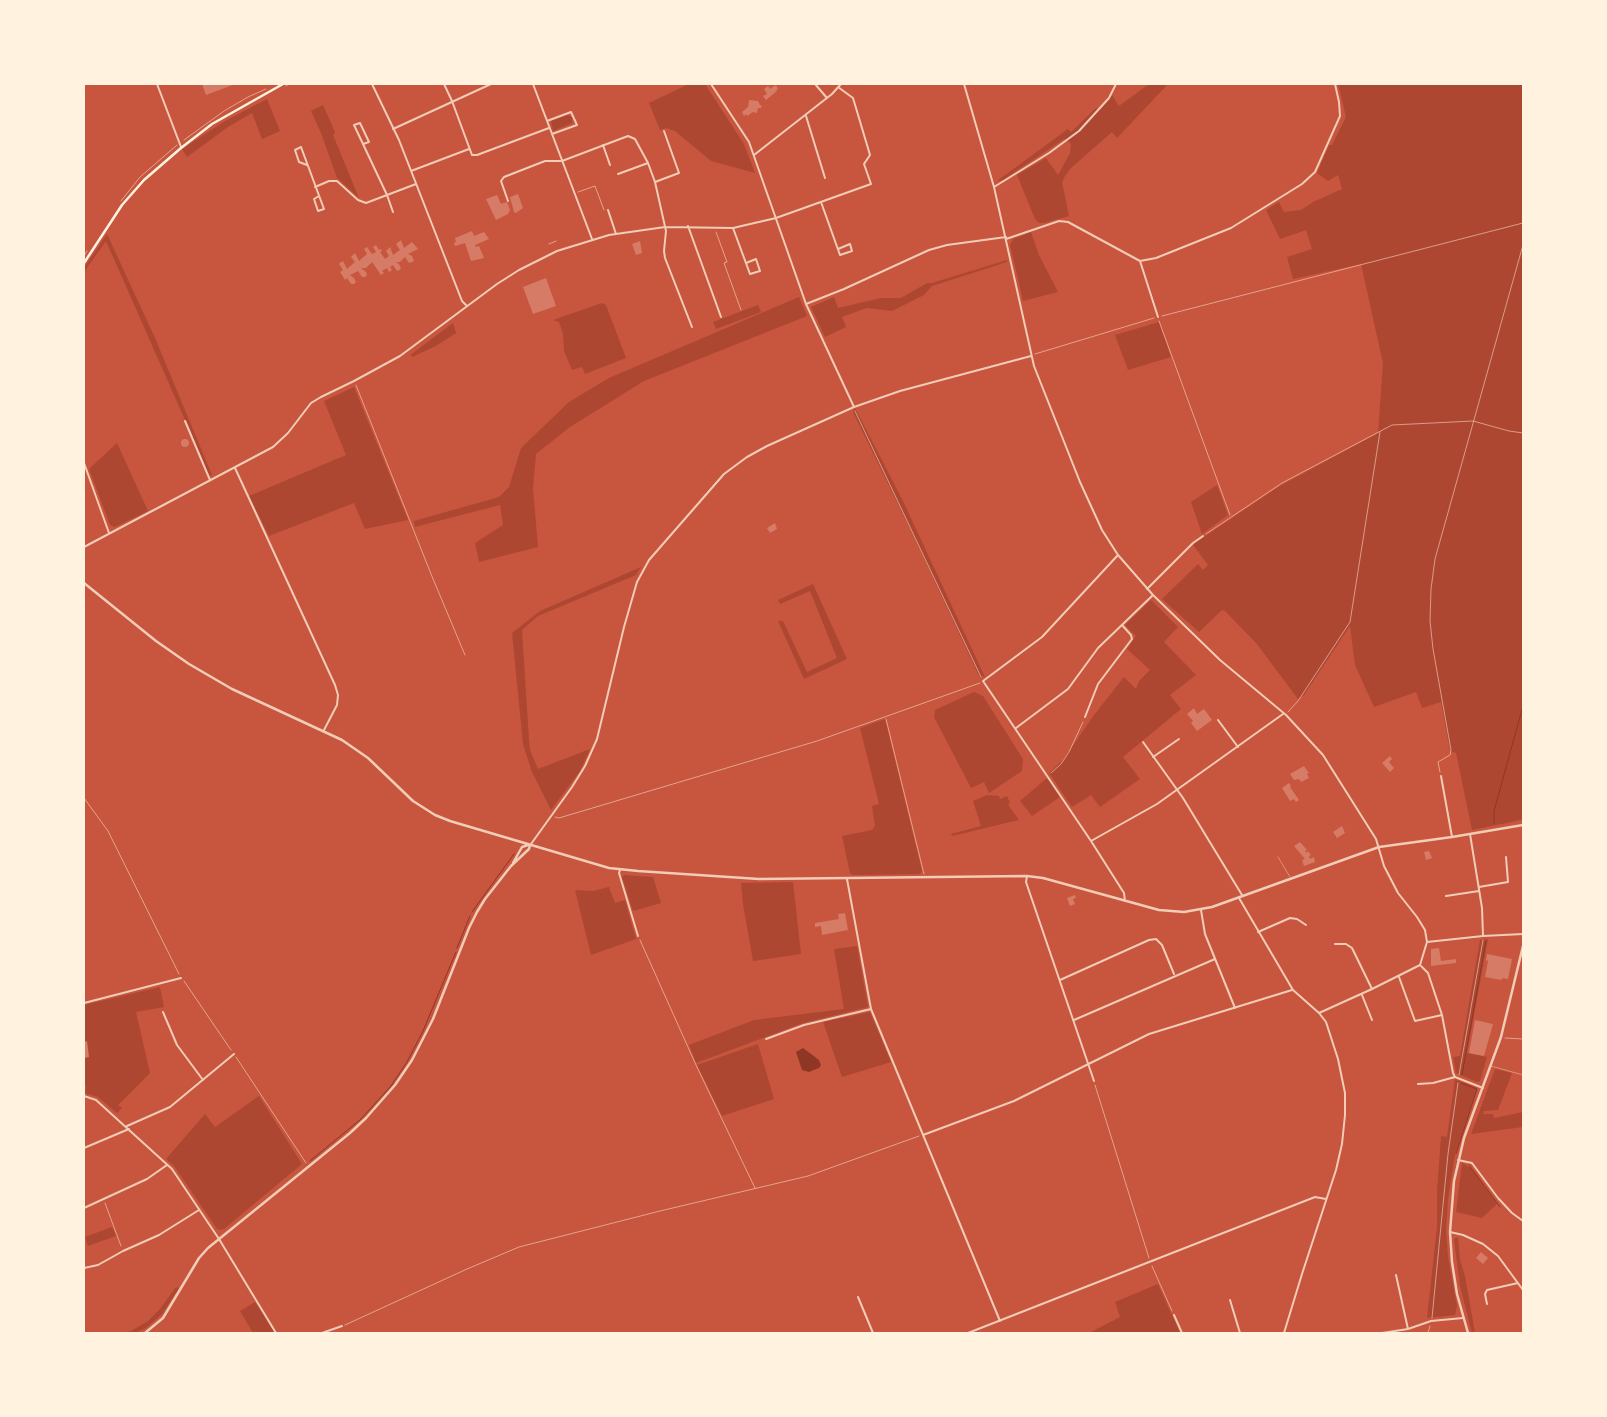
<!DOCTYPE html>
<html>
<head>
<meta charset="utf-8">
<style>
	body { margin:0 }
	#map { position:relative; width:1607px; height:1417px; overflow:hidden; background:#c8553d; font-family:Overpass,sans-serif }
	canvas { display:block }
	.frame { position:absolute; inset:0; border:85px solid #fff3e0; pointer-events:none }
</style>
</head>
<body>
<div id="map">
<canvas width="1607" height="1417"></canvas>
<div class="frame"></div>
</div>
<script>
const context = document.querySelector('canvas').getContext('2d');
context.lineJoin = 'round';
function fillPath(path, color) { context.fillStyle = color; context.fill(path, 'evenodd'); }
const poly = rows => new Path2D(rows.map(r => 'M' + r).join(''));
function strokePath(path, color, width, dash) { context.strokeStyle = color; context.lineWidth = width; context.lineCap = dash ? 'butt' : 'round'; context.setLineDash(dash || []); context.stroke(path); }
const green = poly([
	[689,84,705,84,744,144,755,173,711,161,675,131,666,128,660,130,649,103],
	[1149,84,1168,84,1117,138,1112,132,1071,168,1065,176,1062,182,1069,216,1044,223,1039,223,1035,219,1017,175,1046,158,1058,175,1070,153,1071,144,1068,141,1064,139,1003,180,997,181,1068,129,1071,132,1096,108,1100,110,1112,95,1119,106],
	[1338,84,1523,84,1523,819,1516,821,1472,830,1456,753,1450,751,1441,702,1422,708,1416,692,1374,707,1355,665,1350,626,1304,695,1298,699,1257,644,1225,611,1222,610,1199,632,1162,599,1198,564,1203,570,1208,565,1193,545,1195,543,1280,486,1378,433,1383,363,1361,264,1293,279,1287,257,1312,249,1306,230,1280,239,1266,210,1279,202,1284,212,1301,210,1313,202,1342,189,1338,175,1328,181,1317,173,1329,145,1332,145,1346,117],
	[267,99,280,131,262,139,252,113,228,127,187,157,182,149,225,121],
	[323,105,335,132,333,135,359,198,337,178,321,133,311,111],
	[567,115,572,117,572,123,553,131,551,121],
	[1031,232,1039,255,1058,292,1023,301,1010,245,1013,239],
	[107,234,155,338,212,475,209,476,186,420,185,420,106,241,84,272,84,268],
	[1007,260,1007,262,932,286,924,295,892,311,867,308,842,317,846,327,825,337,811,307,834,297,838,308,881,298,901,298,927,283,932,283],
	[799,297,807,316,644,381,570,427,536,454,533,489,538,547,479,562,475,543,503,525,500,505,415,527,414,521,499,497,509,487,521,448,569,402,609,378],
	[602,303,606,305,626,358,585,374,582,367,572,370,564,351,563,334,559,322,553,320],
	[758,305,761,312,716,329,713,322],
	[1159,322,1171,357,1128,370,1115,335],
	[453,323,456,333,436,346,412,357,411,354,413,353],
	[354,387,408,520,365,529,354,503,269,536,249,496,346,455,324,401],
	[855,408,903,501,985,677,979,676,913,535,853,412],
	[117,443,148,511,115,527,110,525,89,469],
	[1217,485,1228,515,1202,534,1191,502],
	[641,567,636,575,538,616,522,630,529,740,530,750,538,769,590,749,580,771,551,810,532,772,523,744,512,633,540,611],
	[813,584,847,659,804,679,778,621,783,621,807,672,837,658,810,591,780,604,778,600],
	[1151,600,1178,627,1164,642,1196,675,1170,695,1181,709,1123,757,1140,779,1100,807,1091,795,1072,807,1049,773,1063,760,1094,715,1124,677,1136,689,1139,681,1150,670,1127,649,1136,636,1125,625],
	[974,692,983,696,1023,759,1022,771,989,793,984,782,971,788,934,717,935,710],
	[885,719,922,871,920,874,853,875,850,873,842,836,872,830,875,826,872,806,879,804,860,728],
	[1047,778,1060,797,1032,816,1020,801],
	[987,795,999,796,1000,799,1007,796,1010,803,1008,804,1009,806,1019,820,952,836,951,834,981,826,973,801],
	[624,875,653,877,661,903,633,911,622,877],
	[793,882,801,954,753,961,743,904,741,883],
	[609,887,615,903,625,900,636,939,591,955,575,890,593,891],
	[1488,939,1467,1053,1487,1057,1480,1081,1477,1082,1456,1073,1453,1057,1460,1056,1480,940],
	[857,946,868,1007,803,1023,696,1063,689,1045,754,1020,844,1009,834,949],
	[160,987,164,1007,136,1012,150,1073,118,1105,122,1108,117,1113,98,1097,85,1093,86,1086,84,1086,84,1005],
	[870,1012,891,1062,842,1077,823,1022],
	[758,1044,774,1099,722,1116,697,1065],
	[1495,1069,1512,1073,1498,1110,1484,1111,1483,1114,1493,1114,1494,1118,1523,1112,1523,1127,1471,1134],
	[1455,1079,1477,1088,1455,1155,1448,1199,1446,1231,1448,1256,1457,1306,1455,1315,1427,1318,1437,1227,1437,1191,1441,1136,1447,1137],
	[259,1096,302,1164,224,1229,219,1230,217,1229,174,1166,166,1159,205,1114,215,1127],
	[1462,1163,1471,1168,1497,1204,1482,1218,1456,1212],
	[112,1227,116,1236,88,1246,85,1237],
	[1458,1237,1460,1260,1465,1276,1475,1333,1472,1333,1460,1286,1454,1239],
	[1158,1284,1180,1333,1089,1333,1120,1317,1115,1302],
	[176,1287,179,1288,162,1314,146,1328,135,1333,123,1333,131,1331,148,1321,160,1309],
	[255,1302,275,1333,253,1333,240,1311]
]);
const water = poly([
	[803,1048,819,1060,821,1065,819,1068,809,1072,802,1070,796,1052]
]);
const stream = poly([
	[1494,823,1494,811,1523,706],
	[472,912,514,854],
	[457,948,470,916],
	[1462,1075,1486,941],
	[1456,1154,1477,1089,1461,1083],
	[310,1161,361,1119,391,1086,407,1062,423,1031,456,952],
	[1469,1165,1500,1207]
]);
const building = poly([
	[202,84,235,84,206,95],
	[776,85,778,89,776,90,777,91,766,100,763,96,767,94,764,89,768,86,770,89],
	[749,100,758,101,760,105,762,106,761,108,758,108,757,113,753,112,747,116,746,114,744,116,742,112,748,107],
	[518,194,523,208,516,213,514,212,510,197],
	[497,195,501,204,507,202,510,210,508,214,496,220,486,199],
	[472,231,474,236,484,232,489,239,475,245,476,247,479,246,484,258,471,261,465,243,455,246,454,243,456,242,455,238],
	[401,240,404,248,412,242,418,249,408,254,412,256,414,261,409,263,405,257,400,262,396,262,399,264,401,269,397,271,393,265,390,267,392,270,389,272,387,268,382,271,384,273,381,275,372,262,366,268,361,268,366,272,367,275,365,277,362,277,358,271,350,275,354,278,356,282,354,284,351,284,347,278,345,280,340,272,343,270,339,264,341,262,343,261,347,269,355,262,351,257,355,253,359,261,367,254,364,249,367,247,372,254,376,252,373,247,376,245,379,250,381,249,382,251,380,252,385,259,389,256,386,251,390,247,393,255,400,250,402,253,396,244],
	[640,241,642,253,636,255,632,244],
	[546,278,556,306,533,314,523,287],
	'181 443a4 4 0 1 1 8 0a4 4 0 1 1-8 0Z',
	[775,523,777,529,770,533,767,528],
	[1194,708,1197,714,1204,709,1212,720,1197,731,1191,723,1193,721,1187,714],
	[1390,756,1392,759,1389,762,1394,768,1390,772,1382,763],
	[1304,766,1309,773,1307,774,1309,778,1301,782,1299,779,1294,780,1290,774],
	[1289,783,1291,786,1290,787,1299,800,1296,802,1294,799,1290,801,1282,788],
	[1342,826,1345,833,1337,838,1333,832],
	[1300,842,1307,850,1305,851,1307,853,1308,851,1311,855,1309,856,1310,859,1314,857,1315,862,1304,866,1302,860,1305,859,1294,846],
	[1429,851,1432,858,1426,860,1424,852],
	[1075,895,1076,898,1073,899,1075,904,1070,906,1067,898],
	[845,913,848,930,822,935,821,926,815,927,815,923,839,919,838,914],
	[1439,948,1441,961,1456,959,1456,963,1431,966,1431,949],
	[1487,954,1512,959,1508,979,1503,978,1501,980,1485,977,1488,961,1486,960],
	[1475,1020,1493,1024,1484,1056,1469,1053],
	[87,1041,89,1057,84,1058,84,1042],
	[1481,1252,1488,1258,1483,1264,1476,1258]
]);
const path = poly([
	[286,86,289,84],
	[184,140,224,111,248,97,266,89],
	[578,192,595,186,604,210],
	[121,201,140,177,177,145],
	[716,232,727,262,724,263,741,310],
	[549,244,556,241],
	[84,256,87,251],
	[1162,316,1523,223],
	[1159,321,1230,515],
	[1035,354,1154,318],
	[356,385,431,574,465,655],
	[855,411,981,677],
	[1206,534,1282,483,1392,425,1473,421,1509,431,1523,433],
	[1288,712,1298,701,1350,622,1380,432],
	[886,719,924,874],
	[1440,772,1438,762,1450,755,1451,750,1433,649,1430,621,1431,589,1435,559,1523,245],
	[1051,773,1061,764,1069,752,1083,722],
	[84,798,108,831,179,974],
	[555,817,559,818,817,741,980,683],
	[640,940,696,1065,755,1188],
	[184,981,231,1050],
	[1505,1038,1523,1039],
	[236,1057,306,1163],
	[1459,1075,1483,940],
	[1095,1085,1149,1258],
	[105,1203,121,1246],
	[1152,1266,1172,1311],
	[1432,1318,1448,1154,1458,1083],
	[345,1325,467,1269,519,1247,660,1211,808,1176,919,1136],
	[1428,1333,1430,1326]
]);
const service = poly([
	[1278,857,1290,877],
	[1491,1066,1523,1075]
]);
const minor = poly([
	[157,84,181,147],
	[372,84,399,140,462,301,467,306],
	[444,84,452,101,472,155,477,155,549,128],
	[533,84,592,239],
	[711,84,749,142,806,304,854,407],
	[815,84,827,98],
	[964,84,994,187,1034,366,1080,482,1102,530,1118,555,1153,595,1220,660,1286,715,1323,755,1376,839,1384,866,1398,893,1417,917,1425,930,1427,942,1420,965],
	[806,116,825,178],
	[547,121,571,112,577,125,552,134],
	[393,129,491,84],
	[363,144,369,142,360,123,354,125,363,144,387,195,393,212],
	[603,145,610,165],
	[754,155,832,94,841,84],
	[307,165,299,162,295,150,301,147,324,209,318,211,314,199,319,196],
	[411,171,469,149],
	[618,174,648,163],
	[655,182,679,173,664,131],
	[315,187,329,181,337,181,358,200,366,203,416,184],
	[994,187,1049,153,1079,131,1109,98,1116,84],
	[508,201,501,181,504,177,545,161,562,161,628,136,635,139,648,163,655,182,666,231,664,251,665,258,692,327],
	[821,202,840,255,852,251,850,244,838,249],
	[608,210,616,234],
	[688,226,721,317],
	[733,228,750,274,760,271,756,259,746,263],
	[1006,239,1059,221,1068,222,1140,261,1156,258,1231,228,1302,184,1315,172,1340,116,1339,102,1335,84],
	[1140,261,1158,317],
	[806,304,844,289,929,250,947,245,1006,237],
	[185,421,210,480],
	[84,463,109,533],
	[235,468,335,685,338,695,337,705,324,730],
	[84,547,273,447,288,433,311,403,321,397,354,381,400,356,497,284,519,270,557,251,609,235,665,227,733,228,776,218,871,184,864,164,870,155,853,98,838,87],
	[1118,555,1042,637,983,681,1091,841,1124,893,1125,901],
	[1147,589,1193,543,1203,536],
	[1085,717,1098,684,1132,639,1131,635,1122,625],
	[1218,720,1238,747],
	[1016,728,1068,689,1098,648,1153,595],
	[1143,742,1183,798,1242,895],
	[1153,757,1179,739],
	[1441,776,1452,837],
	[1470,834,1482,908,1483,936],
	[1091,841,1157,804,1283,714],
	[531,844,572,787,585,766,597,739,624,627,637,582,649,560,724,474,747,457,767,446,854,407,900,391,1031,356],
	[620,870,619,873,638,936],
	[1027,876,1026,882,1094,1081],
	[847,879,871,1009,1000,1321],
	[1479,887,1508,882,1506,857],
	[1446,896,1479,891],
	[1239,898,1293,990,1319,1013,1326,1022,1338,1059,1345,1093,1345,1115,1342,1144,1336,1170,1302,1274,1284,1333],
	[1201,910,1205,934,1235,1008],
	[1258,932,1290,918,1297,919,1306,925],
	[1427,942,1483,936,1523,934],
	[1335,944,1346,944,1352,948,1372,989],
	[1421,966,1428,973,1442,1015,1453,1073,1455,1077,1483,1088],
	[1399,977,1415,1021,1442,1015],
	[1060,980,1149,940,1156,939,1162,945,1174,974],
	[1362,995,1372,1020],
	[84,1003,181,978],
	[163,1012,177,1045,203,1080],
	[1319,1013,1372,989,1420,965],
	[1074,1020,1215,959],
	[766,1039,804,1025,871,1009],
	[1418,1084,1433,1083,1455,1077],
	[84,1096,96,1100,172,1169,219,1239,276,1333],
	[127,1126,170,1107,234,1054],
	[923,1135,1014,1101,1149,1034,1292,990],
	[84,1148,129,1129],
	[1458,1160,1472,1163,1498,1198,1512,1213,1523,1221],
	[84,1208,147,1179,167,1165],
	[1450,1232,1463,1235,1483,1244,1498,1256,1523,1290],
	[84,1268,98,1265,123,1251,159,1235,199,1210],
	[1396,1275,1408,1329],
	[858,1297,873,1333],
	[1230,1300,1240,1333],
	[1487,1304,1485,1294,1487,1290,1518,1283],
	[1174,1315,1182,1333],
	[322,1333,342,1326],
	[968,1333,1315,1197,1326,1199],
	[1382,1333,1408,1329,1431,1321,1463,1318]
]);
const tertiary = poly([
	[84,583,156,641,189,664,232,689,342,740,368,758,413,801,435,815,450,821,609,868,638,871,759,879,1027,876,1043,878,1159,910,1184,912,1212,907,1379,847,1452,837,1523,825],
	[513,863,522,847,528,845],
	[145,1333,163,1318,199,1258,208,1248,350,1133,366,1118,395,1085,412,1060,433,1019,469,928,477,912,485,899,511,866,529,849,530,845],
	[1468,1333,1457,1294,1452,1262,1450,1232,1454,1181,1464,1138,1501,1037,1523,946]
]);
const secondary = poly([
	[84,263,122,205,144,180,181,148,212,124,283,84]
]);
fillPath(green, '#ae4732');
fillPath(water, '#8f3625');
strokePath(stream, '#8f3625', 1);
fillPath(building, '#d67c66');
strokePath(path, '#fff3e0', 0.5);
strokePath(service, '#f1ccb7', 0.5);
strokePath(minor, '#f1ccb7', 2);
strokePath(tertiary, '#f1ccb7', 2.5);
strokePath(secondary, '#fff3e0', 2.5);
</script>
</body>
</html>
